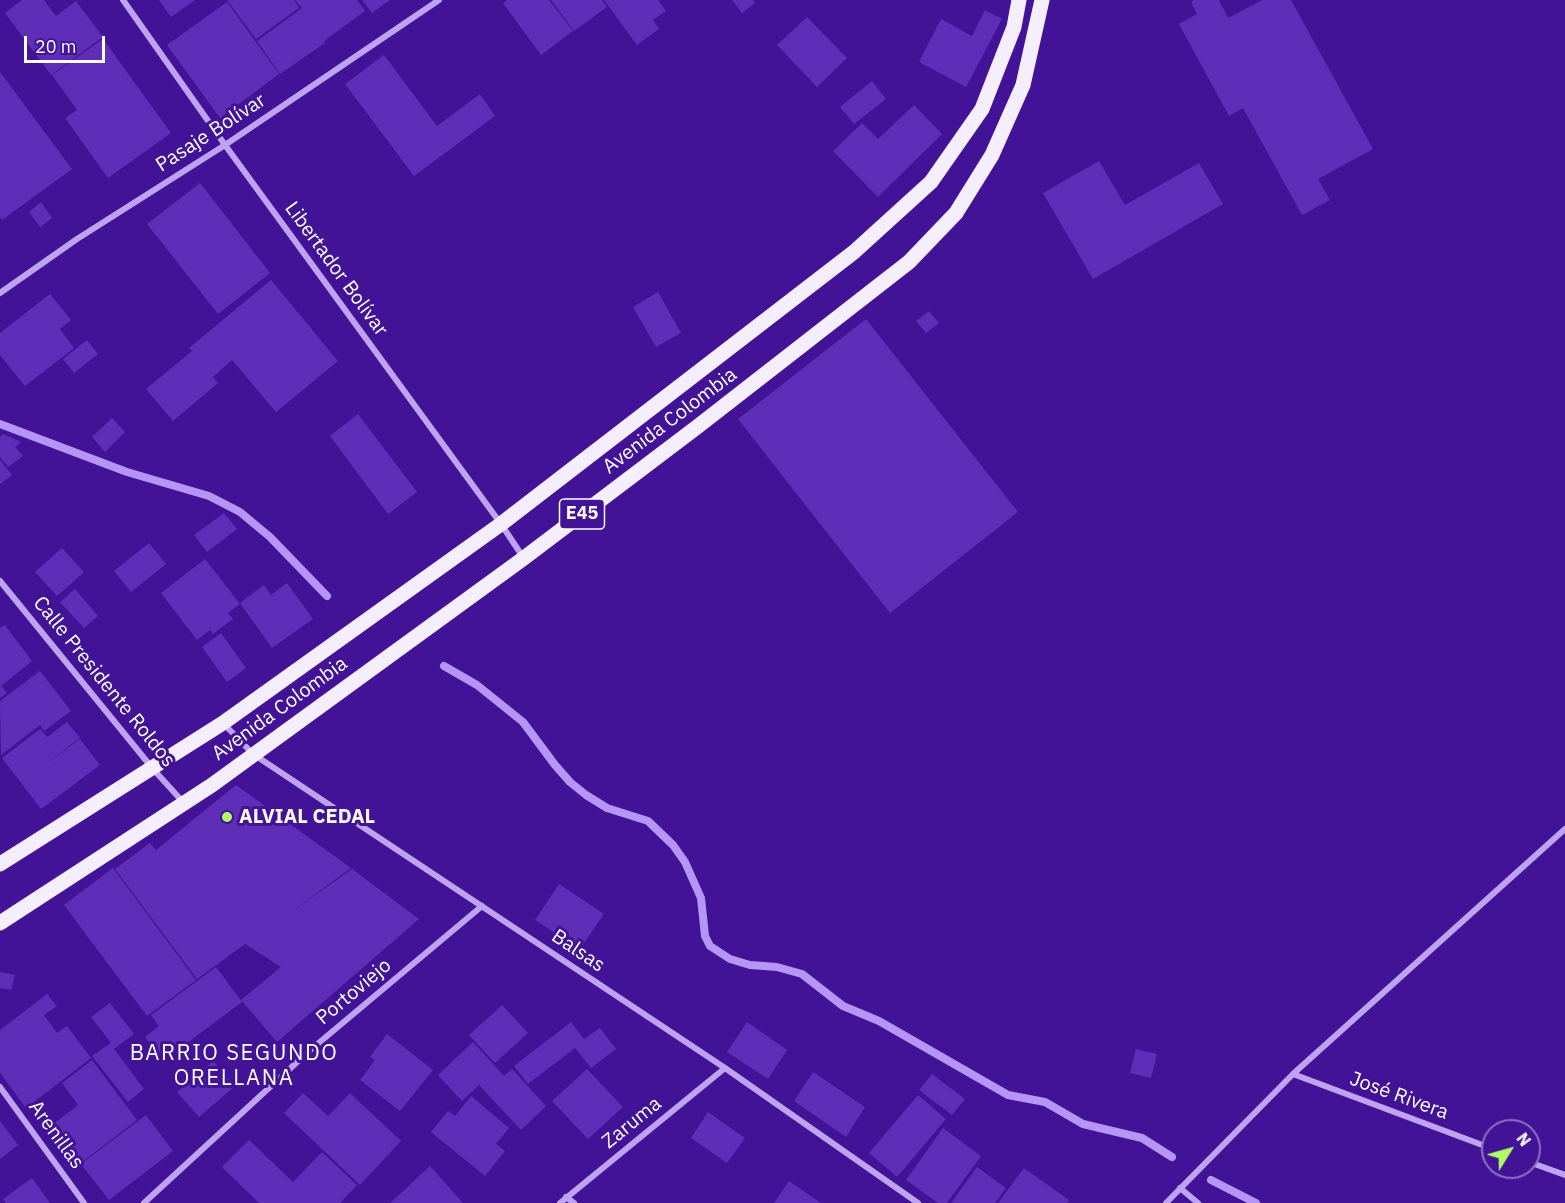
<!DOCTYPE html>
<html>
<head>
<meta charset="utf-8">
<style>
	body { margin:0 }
	#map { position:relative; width:1565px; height:1203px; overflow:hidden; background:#421396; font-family:"IBM Plex Sans",sans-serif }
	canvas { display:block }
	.north { position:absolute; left:1481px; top:1119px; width:60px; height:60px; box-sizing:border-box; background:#421396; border:2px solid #8e71c0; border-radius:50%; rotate:53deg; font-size:16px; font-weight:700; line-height:24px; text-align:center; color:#fff }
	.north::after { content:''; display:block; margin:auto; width:21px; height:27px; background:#b0ff64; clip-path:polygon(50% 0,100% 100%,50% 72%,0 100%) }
	.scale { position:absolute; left:24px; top:36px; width:81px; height:27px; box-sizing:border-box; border:3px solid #fff; border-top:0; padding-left:8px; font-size:18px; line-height:21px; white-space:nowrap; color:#fff; -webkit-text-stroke:4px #421396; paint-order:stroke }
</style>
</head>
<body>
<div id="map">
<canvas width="1565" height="1203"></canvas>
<div class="north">N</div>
<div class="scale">20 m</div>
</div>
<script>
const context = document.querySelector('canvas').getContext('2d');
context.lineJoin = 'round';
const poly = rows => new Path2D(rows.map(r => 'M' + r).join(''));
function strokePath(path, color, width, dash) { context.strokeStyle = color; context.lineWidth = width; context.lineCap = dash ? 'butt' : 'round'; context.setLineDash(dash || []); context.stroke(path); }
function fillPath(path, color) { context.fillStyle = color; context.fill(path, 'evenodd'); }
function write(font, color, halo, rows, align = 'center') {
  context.font = font + ' "IBM Plex Sans",sans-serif'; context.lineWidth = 6; context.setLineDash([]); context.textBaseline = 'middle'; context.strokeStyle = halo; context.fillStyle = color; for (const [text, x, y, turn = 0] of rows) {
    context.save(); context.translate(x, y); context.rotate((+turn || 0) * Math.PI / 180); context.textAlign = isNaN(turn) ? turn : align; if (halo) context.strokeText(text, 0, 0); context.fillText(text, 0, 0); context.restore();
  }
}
const stream = poly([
	[0,424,127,472,209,496,240,512,270,537,327,596],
	[444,666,477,685,523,722,555,765,570,782,586,795,607,808,648,821,673,845,685,862,701,898,705,936,710,946,730,959,750,965,777,967,802,974,843,1006,879,1021,1008,1095,1045,1102,1083,1124,1142,1138,1172,1157],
	[1211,1180,1256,1203]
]);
const building = poly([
	[22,0,44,0,56,16,76,1,103,37,51,75,5,13],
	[159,0,195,0,171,17],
	[227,0,294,0,299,8,256,39],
	[295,0,357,0,365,11,324,41,325,43,280,74,257,41,302,8],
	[362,0,390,0,372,13],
	[507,0,549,0,573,31,541,55,503,3],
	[551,0,602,0,607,7,574,31],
	[604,0,658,0,666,11,653,20,659,29,637,45],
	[732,0,753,0,755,3,742,13],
	[1194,0,1219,0,1228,18,1262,0,1291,0,1373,149,1318,179,1330,200,1302,215,1243,108,1229,116,1179,24,1197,14,1191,2],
	[227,2,279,74,220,118,167,45],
	[985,10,1002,19,966,87,919,62,941,19,972,36],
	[807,17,847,58,817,87,777,45],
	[103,39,171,133,108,178,65,118,77,110,52,75],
	[384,55,437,126,480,94,495,116,414,176,345,84],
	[0,72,72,169,2,220,0,217],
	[872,81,886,99,854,124,840,107],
	[914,105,942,134,878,197,833,151,862,123,878,139],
	[1099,161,1125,205,1199,163,1223,204,1093,279,1043,193],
	[200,183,270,273,218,314,147,224],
	[41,202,52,218,40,227,29,212],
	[271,280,338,361,276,412,232,360,213,377,218,383,173,421,146,389,192,351,189,348],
	[658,292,681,333,656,347,633,307],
	[50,294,71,320,60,329,74,348,25,386,0,355,0,333],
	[929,311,939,323,926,333,916,321],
	[866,319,1018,512,890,613,738,419],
	[87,340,98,354,74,373,63,359],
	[358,414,417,492,388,514,330,436],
	[112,418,125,432,105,452,92,437],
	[3,434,21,442,15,447,23,456,8,467,0,457,0,437],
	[0,460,12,475,0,484],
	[224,513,237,529,207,552,194,535],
	[149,543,166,564,131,592,114,571],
	[62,548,84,572,57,596,35,572],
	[205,559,240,604,228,613,233,619,213,634,210,630,197,640,161,593],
	[287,583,313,619,272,648,240,603,264,585,271,595],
	[75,589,98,616,84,628,60,602],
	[5,625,32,661,1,686,7,693,0,698,0,628],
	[221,633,246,668,227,682,202,647],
	[40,671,71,711,44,731,40,725,1,755,0,701],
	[67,722,80,738,35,772,80,739,100,765,41,809,2,758,40,729,47,737],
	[236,785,351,868,286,916,352,869,419,919,277,1042,241,1000,281,967,245,944,197,979,115,869,150,843,156,850],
	[113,868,196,980,147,1016,64,905],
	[559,884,604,914,580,949,535,920],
	[216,967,242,1002,163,1061,145,1037,159,1026,151,1015],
	[0,972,15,975,11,990,0,988],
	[47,994,57,1006,44,1015,57,1033,67,1026,91,1058,26,1108,0,1073,0,1030],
	[110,1003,134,1034,114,1049,144,1089,128,1102,92,1056,111,1043,91,1017],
	[502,1005,528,1033,495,1063,469,1035],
	[571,1022,584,1039,600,1028,616,1049,591,1068,575,1048,528,1084,514,1066],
	[747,1022,787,1050,768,1079,727,1052],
	[387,1034,433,1070,400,1111,360,1080,375,1060,370,1057],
	[473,1042,504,1076,512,1069,546,1106,521,1130,479,1085,462,1101,438,1075],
	[1136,1049,1157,1054,1151,1078,1130,1073],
	[92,1060,137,1120,77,1166,48,1128,78,1105,62,1083],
	[213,1061,235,1086,199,1117,177,1092],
	[587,1069,623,1107,588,1139,552,1101],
	[813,1072,865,1107,846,1137,794,1101],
	[932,1074,965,1099,952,1115,919,1090],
	[303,1093,328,1116,350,1093,401,1141,360,1185,284,1113],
	[918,1095,946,1119,897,1177,869,1153],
	[471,1096,509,1128,496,1144,505,1151,485,1176,431,1132,448,1111,455,1116],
	[708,1112,745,1138,727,1163,691,1138],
	[146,1115,173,1151,109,1200,81,1164],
	[0,1121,18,1145,0,1159],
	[943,1128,981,1156,947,1203,938,1203,906,1180],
	[249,1140,293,1182,322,1152,357,1185,340,1203,259,1203,222,1167],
	[430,1166,463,1203,390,1203],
	[977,1167,1006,1188,995,1203,951,1203],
	[1024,1168,1069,1200,1067,1203,998,1203],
	[32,1178,50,1203,6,1203,3,1199],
	[789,1181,821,1203,774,1203]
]);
const street = poly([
	[123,0,225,145,501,524,523,557],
	[0,293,77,239,225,145,439,0],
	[0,581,153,769,183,802],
	[223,723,253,754,725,1068,918,1203],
	[1293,1074,1493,1149],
	[0,1087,84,1203],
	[1529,1162,1565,1175],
	[1180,1188,1198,1203],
	[566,1197,574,1203],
	[144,1203,308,1052,482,906],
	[560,1203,725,1068],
	[1166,1203,1293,1074,1565,829]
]);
const primary = poly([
	[0,864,223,723,501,524,854,252,931,182,982,109,1014,27,1019,0],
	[0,923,212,785,524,558,697,427,909,262,956,213,992,155,1023,85,1042,0]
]);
const markers = [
	[227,817,6,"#b0ff64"]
];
const shields = [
	[582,514,45]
];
const shieldNames = [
	["E45",582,514]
];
const streetNames = [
	["Pasaje Bolívar",211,133,-33],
	["Libertador Bolívar",336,269,54],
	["Avenida Colombia",670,421,-37],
	["Calle Presidente Roldos",104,682,51],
	["Avenida Colombia",280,709,-36],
	["Balsas",578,951,34],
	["Portoviejo",354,992,-40],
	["José Rivera",1399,1096,20],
	["Zaruma",632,1123,-39],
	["Arenillas",56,1135,54]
];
const poiNames = [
	["ALVIAL CEDAL",239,817]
];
const quarterNames = [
	["BARRIO SEGUNDO",234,1054],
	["ORELLANA",234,1079]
];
strokePath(stream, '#b595f6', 8);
fillPath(building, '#5f2eb9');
strokePath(street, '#bea3f3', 6);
strokePath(primary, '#f5eeff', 15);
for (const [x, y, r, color] of markers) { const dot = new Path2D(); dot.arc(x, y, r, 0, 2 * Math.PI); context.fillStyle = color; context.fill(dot); strokePath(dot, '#421396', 2); }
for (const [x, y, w] of shields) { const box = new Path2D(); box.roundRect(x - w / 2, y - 15, w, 30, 4.5); context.fillStyle = '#421396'; context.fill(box); strokePath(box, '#fff', 1.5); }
write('bold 18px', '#fff', null, shieldNames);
write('20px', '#fff', '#421396', streetNames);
write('bold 20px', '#fff', '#421396', poiNames, 'left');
context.letterSpacing = '1.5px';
write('22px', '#fff', '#421396', quarterNames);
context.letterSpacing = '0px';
</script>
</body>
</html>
